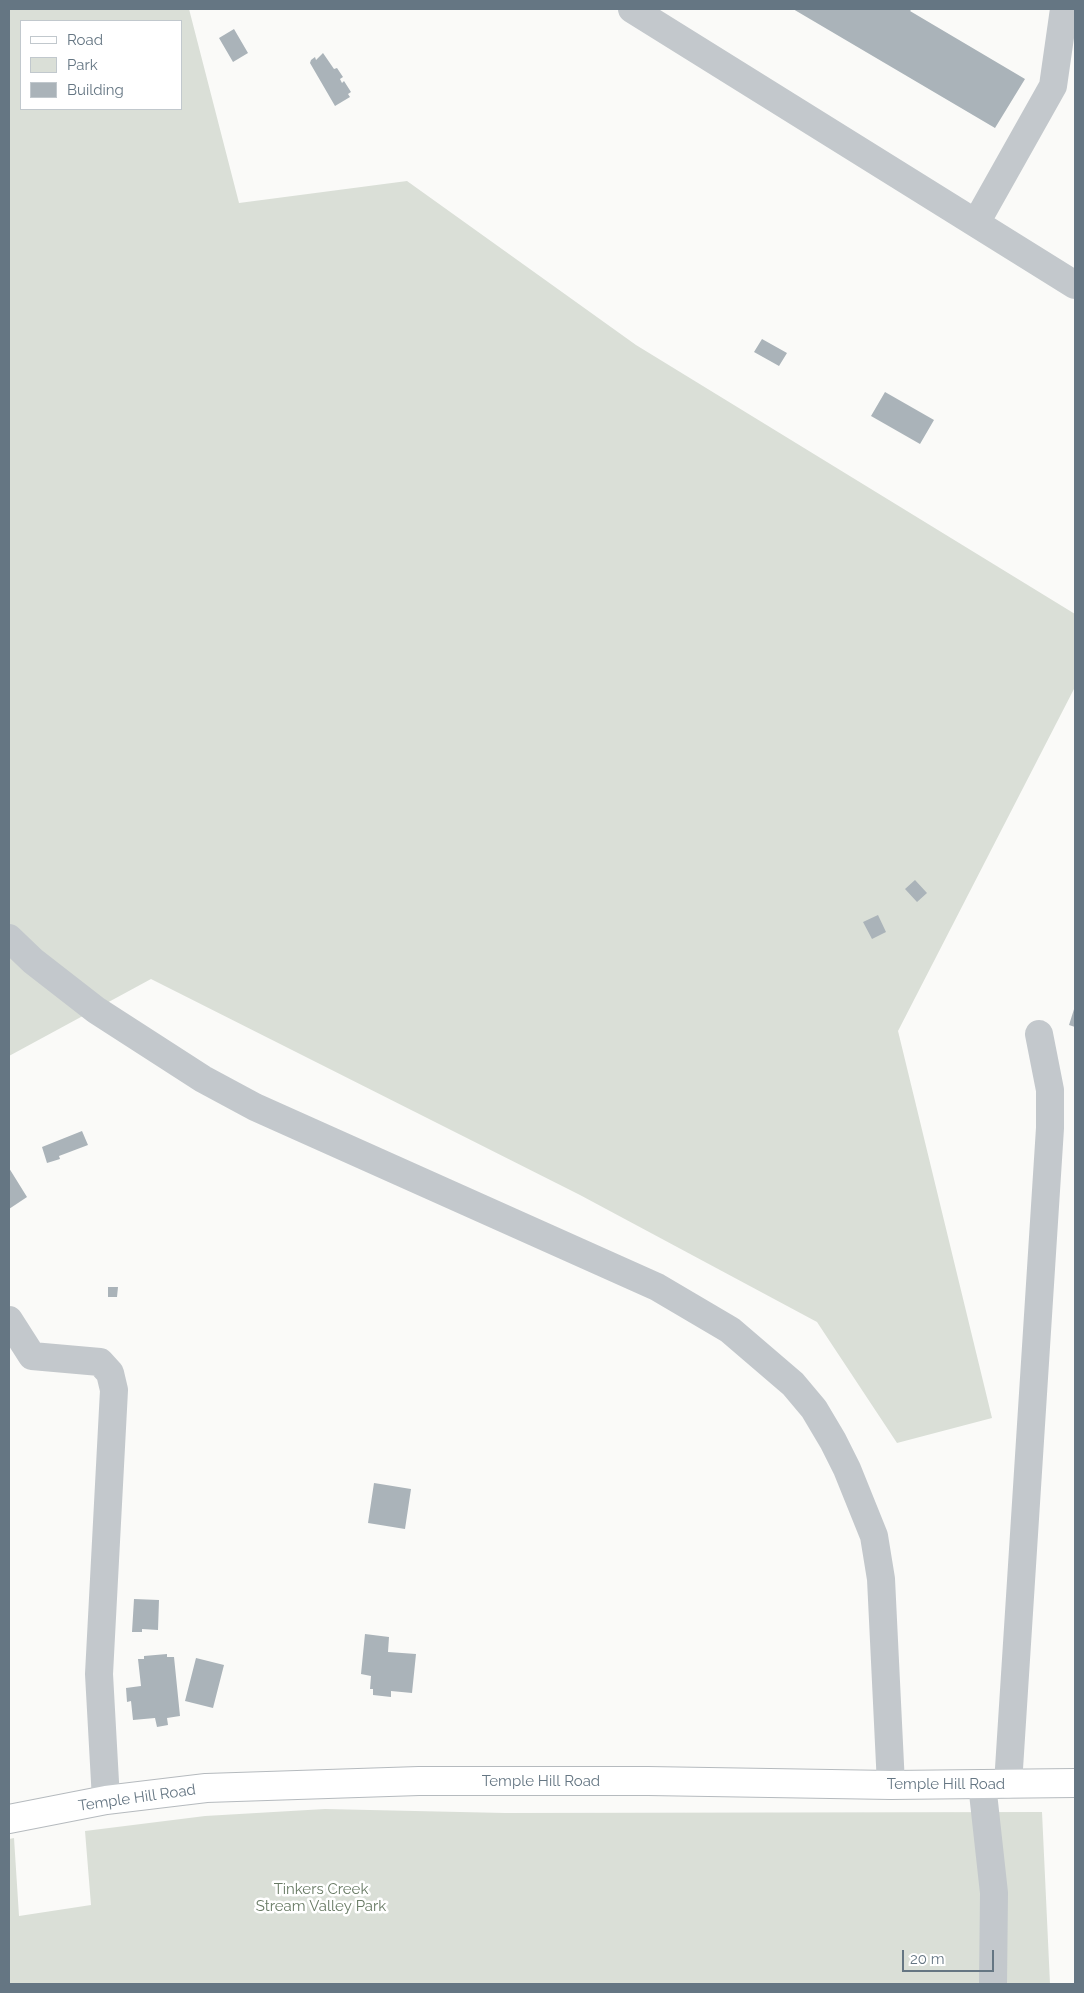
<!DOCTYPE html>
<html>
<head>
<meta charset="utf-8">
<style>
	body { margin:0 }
	#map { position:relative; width:1084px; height:1993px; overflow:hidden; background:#fafaf8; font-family:Raleway,sans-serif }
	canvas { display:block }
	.frame { position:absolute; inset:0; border:10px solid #657683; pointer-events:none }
	.legend { position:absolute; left:20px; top:20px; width:162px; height:90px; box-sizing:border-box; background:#fff; border:1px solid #c1c8cd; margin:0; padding:6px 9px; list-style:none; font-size:15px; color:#657683 }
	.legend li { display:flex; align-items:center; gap:10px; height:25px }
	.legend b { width:25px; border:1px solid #c1c8cd }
	.scale { position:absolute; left:902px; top:1950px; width:92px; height:22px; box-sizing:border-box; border:2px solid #657683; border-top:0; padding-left:6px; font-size:15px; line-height:18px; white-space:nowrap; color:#657683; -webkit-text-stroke:4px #fff; paint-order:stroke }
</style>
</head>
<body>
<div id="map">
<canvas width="1084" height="1993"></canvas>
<div class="frame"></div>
<ul class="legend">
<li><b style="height:6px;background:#fff"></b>Road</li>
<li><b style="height:14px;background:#dadfd7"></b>Park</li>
<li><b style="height:14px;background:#aab3b9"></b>Building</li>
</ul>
<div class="scale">20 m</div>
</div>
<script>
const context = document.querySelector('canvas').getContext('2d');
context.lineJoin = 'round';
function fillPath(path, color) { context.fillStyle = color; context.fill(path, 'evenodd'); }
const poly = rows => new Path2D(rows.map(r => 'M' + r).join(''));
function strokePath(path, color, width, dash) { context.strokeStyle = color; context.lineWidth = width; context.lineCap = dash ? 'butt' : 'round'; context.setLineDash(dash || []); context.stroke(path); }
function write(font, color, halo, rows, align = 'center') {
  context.font = font + ' Raleway,sans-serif'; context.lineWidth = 5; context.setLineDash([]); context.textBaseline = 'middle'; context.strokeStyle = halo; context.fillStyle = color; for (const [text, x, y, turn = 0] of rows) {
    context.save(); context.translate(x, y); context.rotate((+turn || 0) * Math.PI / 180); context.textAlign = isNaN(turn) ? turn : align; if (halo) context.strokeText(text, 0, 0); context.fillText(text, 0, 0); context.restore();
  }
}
const green = poly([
	[9,9,189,9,239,203,407,181,636,345,1075,614,1075,687,898,1031,992,1418,897,1443,817,1322,580,1195,151,979,9,1056],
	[21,21,181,21,181,109,21,109],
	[325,1809,505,1813,1042,1812,1050,1984,9,1984,9,1839,14,1838,19,1916,91,1905,85,1831,205,1816]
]);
const building = poly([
	[793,9,912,9,910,11,1025,79,995,128],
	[234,29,248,53,233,62,219,38],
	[323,53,334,69,337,68,343,77,340,79,342,83,344,81,351,92,348,94,350,97,335,106,310,63,311,60,315,57,316,60],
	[762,339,787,353,779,366,754,352],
	[885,392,934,420,920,444,871,416],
	[915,880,927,893,917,902,905,889],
	[878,915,886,932,872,939,863,922],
	[1075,1006,1075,1027,1069,1025],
	[82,1131,88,1145,59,1156,60,1159,47,1163,42,1147],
	[9,1168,27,1197,9,1209],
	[108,1287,118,1287,117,1297,108,1297],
	[374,1483,411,1489,405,1529,368,1523],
	[134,1599,159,1600,158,1630,142,1629,142,1632,132,1632],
	[365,1634,389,1637,388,1652,416,1654,412,1693,391,1691,391,1697,373,1695,373,1689,370,1689,371,1676,361,1674],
	[167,1654,167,1657,174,1657,180,1716,167,1718,168,1725,157,1727,155,1718,133,1720,131,1701,127,1702,126,1688,141,1686,138,1659,144,1659,144,1656],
	[196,1658,224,1665,213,1708,185,1701]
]);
const minor = poly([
	[632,9,1075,285],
	[976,223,1053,86,1064,9],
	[9,938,33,961,96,1010,203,1079,255,1107,657,1287,730,1330,793,1384,814,1409,833,1441,847,1469,874,1536,881,1579,891,1785],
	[9,1320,32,1356,100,1362,110,1373,114,1390,99,1674,106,1800],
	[982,1784,994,1893,993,1984],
	[1008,1784,1050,1128,1050,1090,1039,1034]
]);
const major = poly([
	[9,1819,106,1800,206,1788,419,1781,648,1781,891,1785,1075,1783]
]);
const streetNames = [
	["Temple Hill Road",541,1781],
	["Temple Hill Road",946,1784],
	["Temple Hill Road",137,1798,-8]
];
const parkNames = [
	["Tinkers Creek",321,1889],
	["Stream Valley Park",321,1906]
];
fillPath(green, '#dadfd7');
fillPath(building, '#aab3b9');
strokePath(major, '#b5babe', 30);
strokePath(minor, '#c3c8cc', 28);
strokePath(major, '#fff', 28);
write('15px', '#657683', '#fff', streetNames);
write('15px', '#687a64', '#fff', parkNames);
</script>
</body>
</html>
